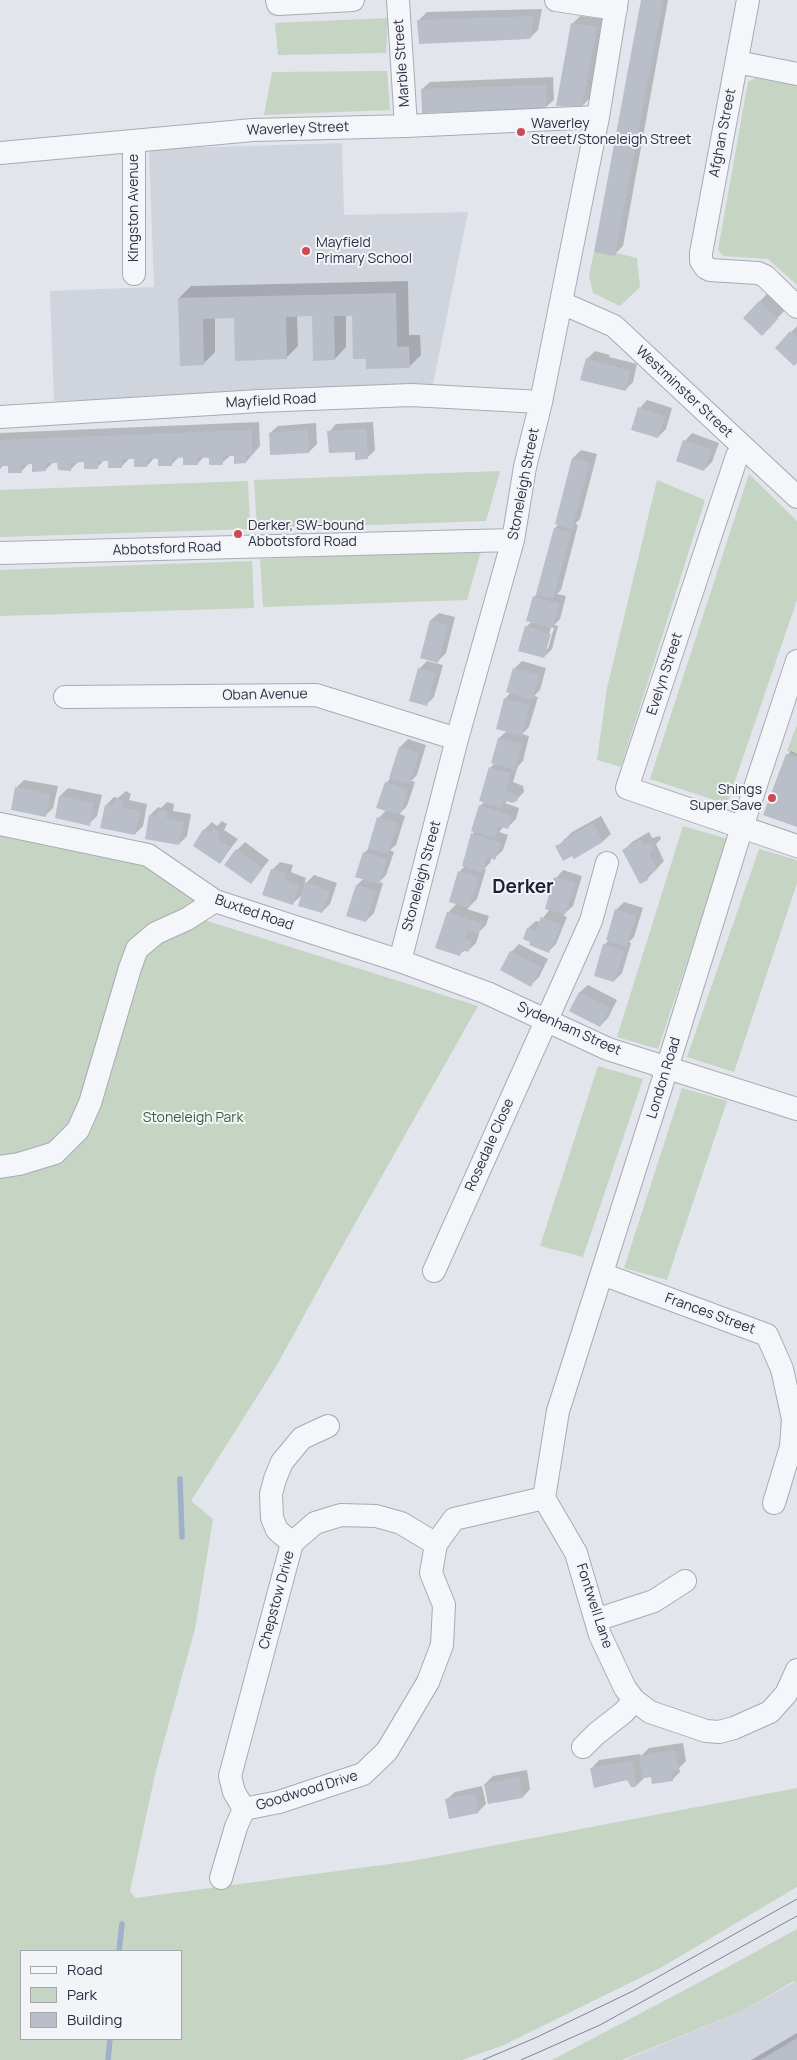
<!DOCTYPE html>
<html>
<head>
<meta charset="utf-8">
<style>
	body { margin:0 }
	#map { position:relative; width:797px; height:2060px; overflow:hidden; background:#e2e5eb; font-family:Manrope,sans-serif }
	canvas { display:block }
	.legend { position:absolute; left:20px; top:1950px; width:162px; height:90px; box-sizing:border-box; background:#f2f4f8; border:1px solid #a2a6b0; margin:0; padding:6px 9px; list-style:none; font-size:15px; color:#2a3143 }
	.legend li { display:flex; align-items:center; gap:10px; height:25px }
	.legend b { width:25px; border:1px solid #a2a6b0 }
</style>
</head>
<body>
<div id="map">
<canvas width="797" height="2060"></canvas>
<ul class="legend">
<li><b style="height:6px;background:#f5f6f9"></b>Road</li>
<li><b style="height:14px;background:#c6d4c3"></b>Park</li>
<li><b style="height:14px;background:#b9bec8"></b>Building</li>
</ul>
</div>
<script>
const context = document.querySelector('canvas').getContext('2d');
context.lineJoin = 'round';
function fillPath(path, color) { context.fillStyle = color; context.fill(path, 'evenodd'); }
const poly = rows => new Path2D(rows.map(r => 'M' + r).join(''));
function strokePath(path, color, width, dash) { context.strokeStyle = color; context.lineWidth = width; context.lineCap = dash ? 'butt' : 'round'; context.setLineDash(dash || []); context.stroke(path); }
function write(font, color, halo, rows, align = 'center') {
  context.font = font + ' Manrope,sans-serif'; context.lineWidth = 4; context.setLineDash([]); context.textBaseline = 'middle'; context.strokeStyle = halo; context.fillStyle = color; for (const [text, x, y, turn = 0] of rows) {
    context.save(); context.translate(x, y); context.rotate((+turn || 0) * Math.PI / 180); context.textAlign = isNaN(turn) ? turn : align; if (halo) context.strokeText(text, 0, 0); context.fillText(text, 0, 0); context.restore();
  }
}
const built = poly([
	[342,143,344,215,468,212,432,389,54,401,50,291,154,287,149,149],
	[795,1982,797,1984,797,2060,625,2060,744,2010]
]);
const green = poly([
	[388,18,386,53,278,55,275,23],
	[387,71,390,110,264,115,272,72],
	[756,78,797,85,797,285,768,259,723,256,718,250,748,82],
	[595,248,637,258,640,287,620,306,593,293,589,275],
	[500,471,486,521,257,529,254,480],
	[749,474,797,521,797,600,727,804,650,779],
	[657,480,705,500,621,767,597,760,607,688],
	[248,481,250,529,0,537,0,490],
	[481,551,467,600,263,607,260,559],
	[252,561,254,608,0,616,0,570],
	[797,725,797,755,787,751],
	[683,826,728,839,658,1049,617,1037],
	[10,835,149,865,193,899,198,918,478,1006,335,1259,277,1365,191,1501,213,1519,195,1629,156,1770,130,1891,135,1898,412,1861,797,1788,797,1887,662,1967,504,2045,462,2060,0,2060,0,836],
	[21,1951,181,1951,181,2039,21,2039],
	[759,849,797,860,797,883,734,1072,687,1057],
	[598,1066,643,1079,583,1257,540,1246],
	[682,1088,727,1101,667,1280,624,1268],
	[797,1929,797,1984,794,1981,744,2010,622,2060,552,2060,713,1975]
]);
const shadow = poly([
	[642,0,668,0,623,246,615,254],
	[542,9,538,30,530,38,419,20,427,12],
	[580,16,604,19,590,98,582,106,573,23],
	[553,77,554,100,546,107,422,89,430,82],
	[408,281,409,335,420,335,421,355,409,367,367,358,353,314,346,315,346,347,335,359,313,315,297,316,298,346,286,358,235,317,215,317,215,352,203,364,179,298,191,286],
	[767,294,785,310,770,326,759,302],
	[797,326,797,361,776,348],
	[595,351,610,355,609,357,637,364,633,382,625,390,587,359],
	[647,400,672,408,666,429,658,437,640,408],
	[259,422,260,446,246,462,235,455,231,455,222,463,210,456,205,456,197,464,185,457,180,456,172,464,159,457,155,457,147,466,135,458,130,458,122,466,109,459,105,459,97,468,85,461,79,461,70,470,59,462,54,462,45,470,33,463,29,463,21,472,9,465,4,465,0,469,0,433],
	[373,422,375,450,367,458,329,432,336,424],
	[316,423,317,444,309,452,270,433,278,426],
	[692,433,719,443,712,462,704,470,685,441],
	[581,450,597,454,580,519,575,524,578,525,561,590,557,594,566,596,560,619,554,625,558,626,552,649,544,657,526,627,532,621,534,597,537,594,555,528,559,524,556,523,573,458],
	[551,627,554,628,548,649,545,649],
	[439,613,455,617,446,653,438,661,431,620],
	[427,661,443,665,434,697,427,704,419,669],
	[522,661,546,668,540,690,534,696,538,697,529,727,522,734,529,736,523,761,518,766,513,782,523,786,524,792,516,800,508,800,505,803,519,808,516,819,508,827,504,826,499,832,508,835,503,850,495,858,492,857,490,863,484,869,486,869,477,899,467,909,489,916,486,925,478,933,479,934,476,943,468,951,465,950,460,954,448,913,457,903,450,901,460,871,465,866,480,806,484,802,481,800,491,767,495,763,493,763,499,738,507,731,497,728,506,698,511,692,514,669],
	[408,739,426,745,417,775,411,781,415,782,407,806,399,814,405,816,396,845,390,850,394,852,386,875,379,882,383,883,374,913,366,921,357,885,364,878,364,853,369,848,379,818,387,809,386,783,390,779,400,747],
	[791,751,797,754,797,826,787,755],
	[24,780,58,786,53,808,45,816,16,788],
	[68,788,102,795,97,816,89,824,56,817,60,796],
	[126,791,131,794,129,800,147,804,143,826,135,834,106,805,114,797,118,798],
	[167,802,174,804,173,811,191,814,187,836,179,844,150,815,158,807,161,808],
	[601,816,611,834,603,841,575,857,557,847,572,832],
	[222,821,227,824,224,830,238,839,220,862,204,830,212,822,217,826],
	[649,832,652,838,660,836,661,839,656,844,664,861,647,879,624,850,632,842],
	[245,842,269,860,251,883,237,850],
	[280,862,293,865,291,872,306,878,304,885,314,875,337,883,330,904,322,912,303,894,292,904,272,870],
	[563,870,582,876,573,906,563,915,567,917,556,944,548,952,528,928,536,921,540,922,550,909,556,878],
	[624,902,643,908,634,937,629,942,631,943,622,973,614,981,604,945,609,940,616,910],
	[519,944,548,959,539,977,531,985,511,952],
	[588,985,617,1000,608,1018,600,1026,571,1010,580,992],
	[683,1743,686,1761,679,1768,680,1772,672,1780,652,1776,644,1778,636,1786,627,1779,592,1768,599,1760,640,1754,641,1756,649,1748],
	[527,1770,530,1789,523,1797,485,1784,493,1776],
	[482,1786,486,1804,478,1812,447,1799,455,1792],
	[797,2033,797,2060,751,2060]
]);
const stream = poly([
	[180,1479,182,1537],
	[119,1951,122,1924],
	[108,2060,110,2039]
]);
const building = poly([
	[641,0,663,0,615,256,594,252],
	[534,16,530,39,419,44,417,20],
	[571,23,597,27,582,107,556,106],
	[546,85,546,109,422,113,421,89],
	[396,293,397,347,409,346,410,368,366,369,366,359,353,359,352,316,334,316,335,360,313,361,312,316,286,317,287,359,235,361,234,318,203,319,204,365,180,366,178,298],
	[759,301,778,319,762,336,743,318],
	[790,331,797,337,797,363,794,366,775,348],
	[586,358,630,371,626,391,580,380],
	[638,407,665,416,658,438,631,430],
	[366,429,368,459,355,460,355,452,329,453,327,431],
	[252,430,252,455,246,455,246,463,234,464,234,456,222,456,223,465,209,465,209,458,198,457,198,465,183,465,183,458,172,457,172,466,158,466,158,459,152,458,147,459,147,467,134,467,134,459,122,459,122,468,108,468,108,461,98,461,98,469,84,469,84,462,71,463,71,471,58,470,57,463,46,463,46,471,32,472,32,464,21,465,22,473,8,473,8,466,0,466,0,440],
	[308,430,309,453,270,455,269,433],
	[683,440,712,450,704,471,676,461],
	[572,458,590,462,572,529,555,524],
	[554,528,571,533,553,599,536,594],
	[533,596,559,604,552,628,526,621],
	[430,620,448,625,438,663,420,658],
	[525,626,551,634,544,658,518,651],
	[418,668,435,673,427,706,409,701],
	[513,668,539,675,532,700,506,692],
	[504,698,530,705,522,736,496,729],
	[498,738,522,744,515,770,491,763],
	[399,747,419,753,410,784,389,778],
	[786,754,797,758,797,827,763,815],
	[489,767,511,773,506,790,515,794,518,797,517,801,512,803,504,800,502,808,479,801],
	[385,782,408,790,400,815,376,808],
	[15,787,50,794,46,817,11,810],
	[59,796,94,803,90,826,55,818],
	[118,798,123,802,122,808,140,811,135,835,100,828,105,805,113,806,114,801],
	[479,805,512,816,508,829,499,826,495,838,471,831],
	[158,810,167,811,166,818,184,822,179,845,145,839,149,815,157,816],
	[377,817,398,823,388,854,368,848],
	[593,823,603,842,574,859,572,856,563,861,555,846,564,842,563,840],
	[213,828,220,832,217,838,231,848,220,864,193,846,203,829,210,834],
	[471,833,501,843,495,860,487,857,482,873,462,866],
	[641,839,644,845,652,844,654,848,649,853,657,870,646,876,648,880,640,884,622,850],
	[236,849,263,868,251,884,224,865],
	[363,852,387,859,379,884,355,877],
	[271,869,286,873,284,880,299,886,293,905,262,895],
	[458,871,479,877,469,908,449,902],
	[554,877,575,884,565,915,545,909],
	[305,882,330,891,322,913,298,906],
	[356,885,376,891,366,922,346,916],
	[615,909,636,916,626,947,606,940],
	[447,912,482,924,479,934,468,930,465,939,472,942,468,952,462,950,460,956,435,948],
	[541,917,561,925,549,953,529,945,530,942,523,939,527,928,535,931],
	[603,944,624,951,614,982,594,976],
	[510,951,541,967,531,987,500,970],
	[579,992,610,1008,600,1027,569,1011],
	[675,1750,679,1770,671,1771,673,1781,652,1784,651,1777,643,1778,639,1756],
	[633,1761,636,1787,631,1787,627,1780,594,1788,590,1768],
	[519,1777,523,1798,488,1804,484,1784],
	[475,1793,478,1813,449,1819,445,1799],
	[797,2038,797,2060,760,2060,782,2047]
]);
const minor = poly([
	[277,0,278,4,353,0],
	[398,0,406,126],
	[556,0,616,9],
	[748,0,701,253,701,261,706,268,710,270,758,273,765,276,797,307],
	[737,62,797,74],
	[0,153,253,130,406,126,598,117],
	[134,274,134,142],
	[562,303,614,326,797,497],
	[0,417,259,401,411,395,541,402],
	[743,448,737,456,627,788,797,846],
	[0,553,513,540],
	[65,697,316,695,457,739],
	[0,824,148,855,215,901,400,961,487,993,608,1049,797,1109],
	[400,961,457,739,513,540,525,467,541,402,598,117,617,0],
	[0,1167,19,1164,55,1153,78,1130,90,1103,130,968,137,949,156,933,187,919,215,901],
	[434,1271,591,921,607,863],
	[602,1274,767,1335,782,1369,793,1419,791,1447,774,1503],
	[544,1498,558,1411,667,1068,742,827,797,661],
	[544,1498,576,1553,600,1635,625,1688,634,1700,650,1712,706,1731,719,1732,734,1728,770,1712,786,1694,797,1670],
	[292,1543,277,1530,272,1518,271,1494,275,1479,282,1462,302,1438,328,1426],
	[596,1620,654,1601,685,1581],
	[583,1747,596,1734,624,1712,634,1700],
	[244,1809,234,1792,230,1776,292,1543,315,1523,341,1515,376,1516,401,1523,436,1544],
	[221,1878,236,1827,244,1809,279,1802,363,1774,387,1751,428,1682,442,1645,444,1605,431,1573,436,1544,454,1519,544,1498]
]);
const tram = poly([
	[483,2060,535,2038,633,1991,797,1899],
	[521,2060,600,2025,797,1916]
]);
const markers = [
	[521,132,5,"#ce4953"],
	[306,251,5,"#ce4953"],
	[238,534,5,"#ce4953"],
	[772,798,5,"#ce4953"]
];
const streetNames = [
	["Marble Street",402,63,-94],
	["Waverley Street",298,129,-2],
	["Afghan Street",723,133,-79],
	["Kingston Avenue",134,208,-90],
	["Westminster Street",684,392,43],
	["Mayfield Road",271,401,-3],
	["Stoneleigh Street",524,484,-79],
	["Abbotsford Road",167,549,-2],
	["Evelyn Street",665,674,-72],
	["Oban Avenue",265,695,-1],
	["Stoneleigh Street",422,876,-75],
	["Buxted Road",254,913,19],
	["Sydenham Street",569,1029,24],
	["London Road",664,1078,-73],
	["Rosedale Close",490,1145,-66],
	["Frances Street",710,1314,20],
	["Chepstow Drive",277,1600,-75],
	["Fontwell Lane",594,1606,72],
	["Goodwood Drive",307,1791,-17]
];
const poiNames = [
	["Waverley",531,124],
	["Street/Stoneleigh Street",531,140],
	["Mayfield",316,243],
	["Primary School",316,259],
	["Derker, SW-bound",248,526],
	["Abbotsford Road",248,542],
	["Shings",762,790,"right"],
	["Super Save",762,806,"right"]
];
const parkNames = [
	["Stoneleigh Park",193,1118]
];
const districtNames = [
	["Derker",523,888]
];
fillPath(built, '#d0d4dc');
fillPath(green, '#c6d4c3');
fillPath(shadow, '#0003');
strokePath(stream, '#9eb0ca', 5.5);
fillPath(building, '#b9bec8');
strokePath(minor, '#a7abb5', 24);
strokePath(minor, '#f5f6f9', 22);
strokePath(tram, '#7c8394', 1);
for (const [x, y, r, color] of markers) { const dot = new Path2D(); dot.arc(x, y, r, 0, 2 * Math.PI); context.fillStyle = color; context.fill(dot); strokePath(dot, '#f2f4f8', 2); }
write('14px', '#2a3143', '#f2f4f8', streetNames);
write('14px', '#2a3143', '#f2f4f8', poiNames, 'left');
write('14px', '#3c5e37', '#f2f4f8', parkNames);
write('bold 19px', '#1c2234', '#f2f4f8', districtNames);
</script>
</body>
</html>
